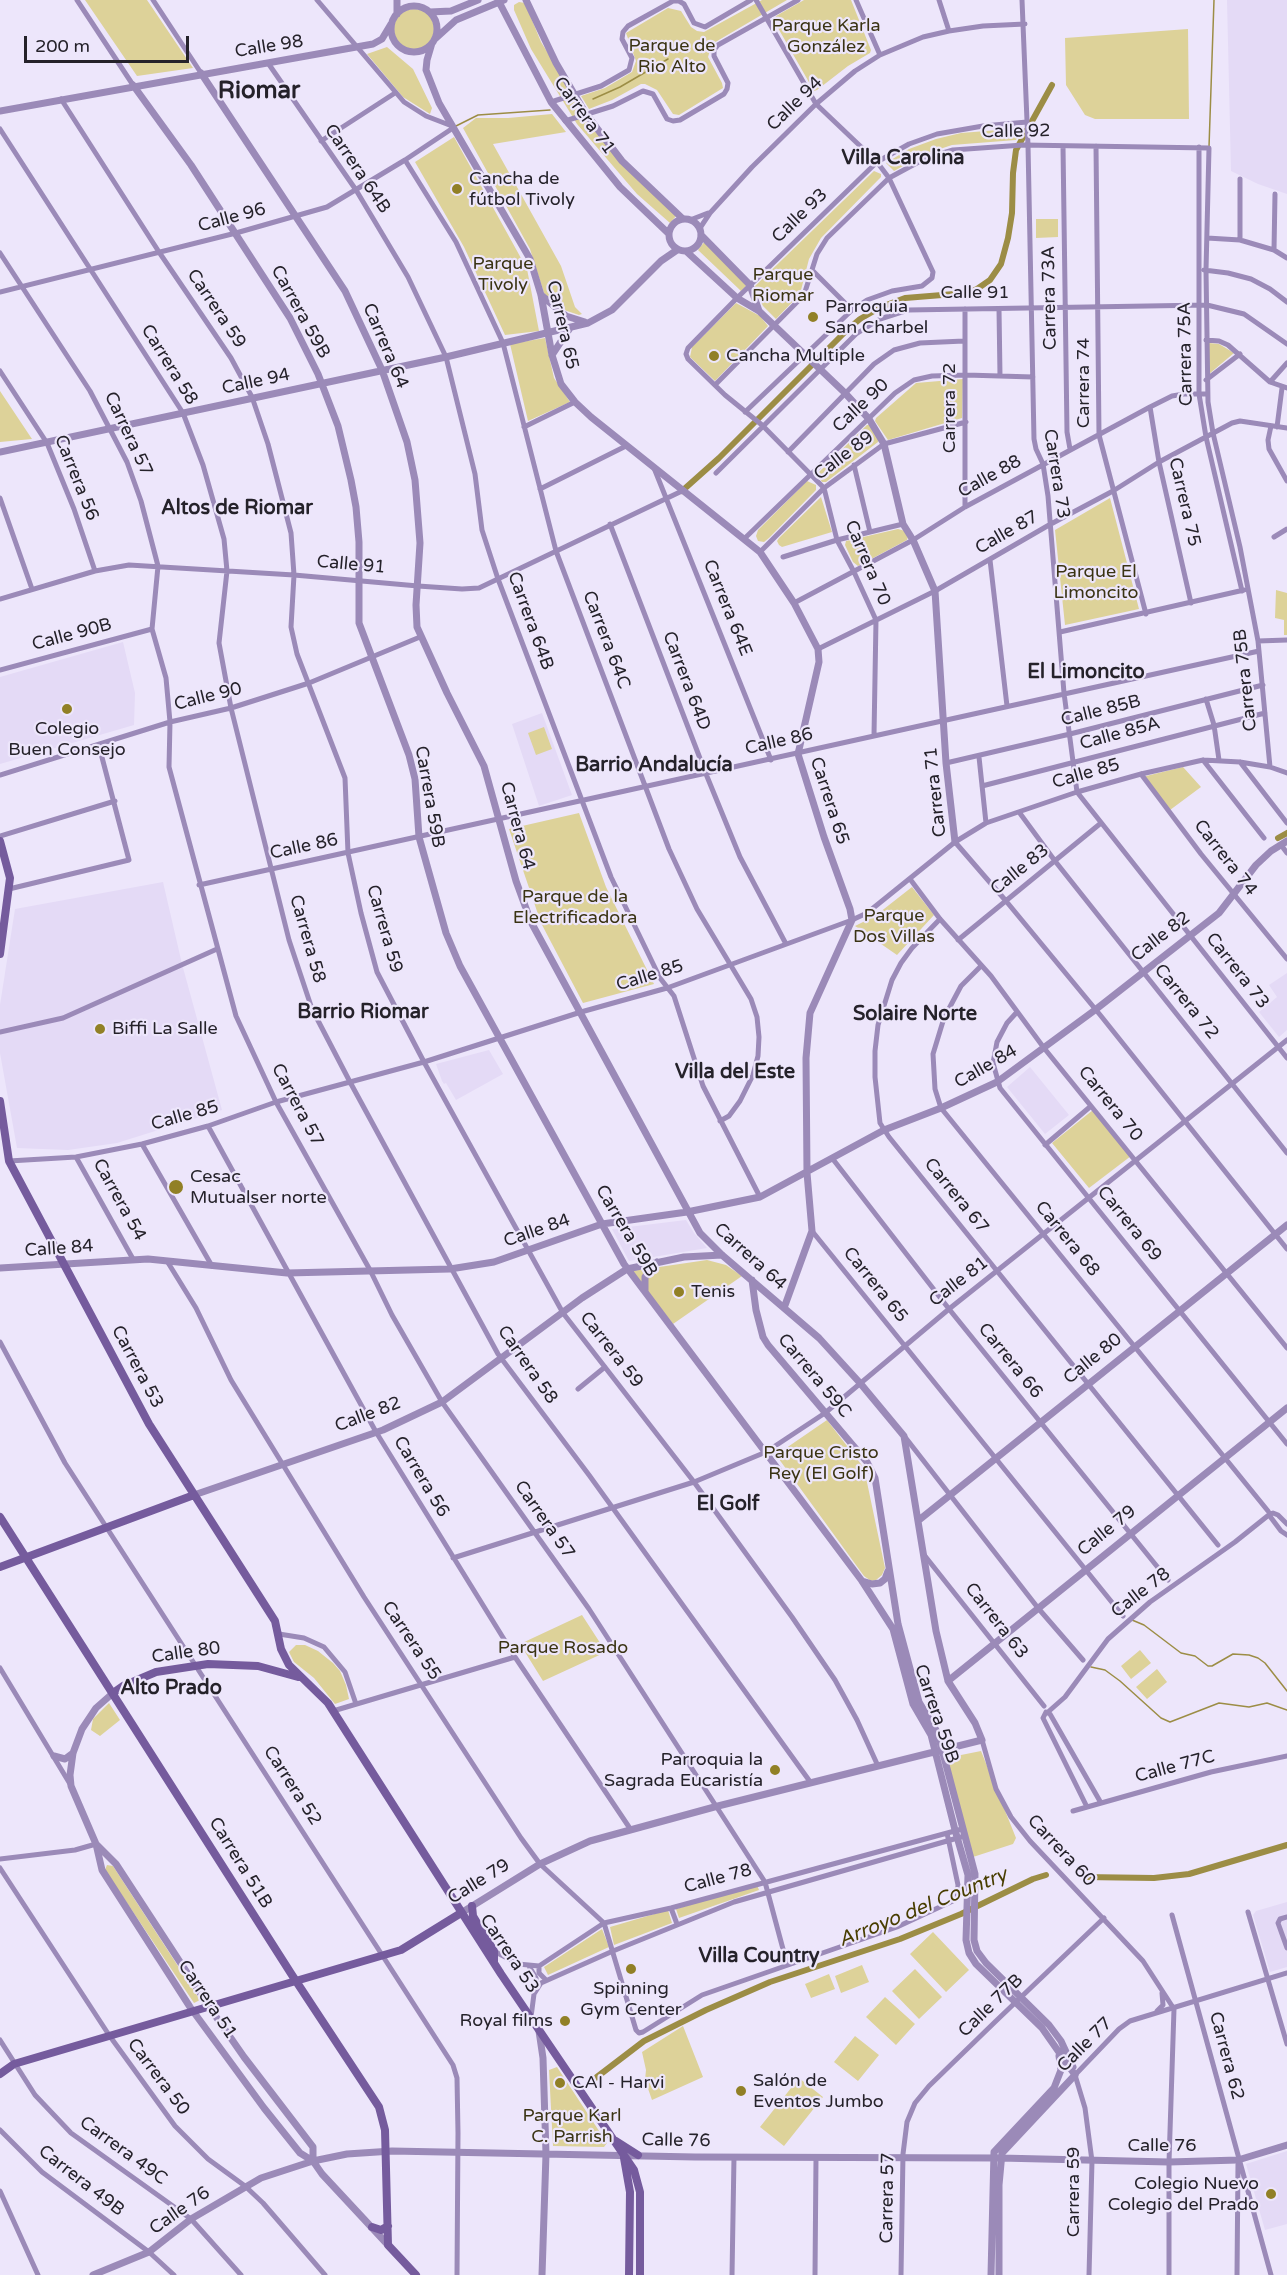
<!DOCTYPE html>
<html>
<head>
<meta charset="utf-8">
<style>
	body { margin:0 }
	#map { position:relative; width:1287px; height:2275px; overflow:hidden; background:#ede6fb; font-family:"Varela Round",sans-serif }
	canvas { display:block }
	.scale { position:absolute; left:24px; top:36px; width:165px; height:27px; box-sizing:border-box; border:3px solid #25222a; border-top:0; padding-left:8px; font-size:18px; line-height:21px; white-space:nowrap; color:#25222a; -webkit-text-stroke:4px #ede6fb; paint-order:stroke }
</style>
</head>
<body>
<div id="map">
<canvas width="1287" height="2275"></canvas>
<div class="scale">200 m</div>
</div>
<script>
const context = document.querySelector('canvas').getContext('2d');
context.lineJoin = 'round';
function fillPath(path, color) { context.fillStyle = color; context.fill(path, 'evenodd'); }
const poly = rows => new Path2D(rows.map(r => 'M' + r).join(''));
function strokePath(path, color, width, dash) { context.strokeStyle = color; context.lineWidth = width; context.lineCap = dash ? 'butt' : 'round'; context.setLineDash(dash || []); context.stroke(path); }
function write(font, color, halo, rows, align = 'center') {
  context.font = font + ' "Varela Round",sans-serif'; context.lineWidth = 4.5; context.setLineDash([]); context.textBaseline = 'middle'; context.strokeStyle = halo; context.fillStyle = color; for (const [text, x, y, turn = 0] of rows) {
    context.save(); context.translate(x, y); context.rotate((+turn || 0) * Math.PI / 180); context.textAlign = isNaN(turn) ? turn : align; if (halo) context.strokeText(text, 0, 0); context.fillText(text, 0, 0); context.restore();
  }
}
const built = poly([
	[1227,0,1287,0,1287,194,1258,184,1231,171],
	[123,642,135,693,134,725,0,764,0,677],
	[542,713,572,795,539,806,512,724],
	[163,882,182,964,222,1110,117,1143,68,1150,17,1148,0,1053,0,1005,15,909],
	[1287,973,1287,1030,1279,1037,1259,1012,1277,997,1269,985],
	[489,1050,503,1074,456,1100,446,1083,444,1084,442,1081,436,1064],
	[1030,1067,1069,1115,1045,1134,1007,1087],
	[686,1220,694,1233,707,1248,629,1261,612,1229],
	[1287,1902,1287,1967,1270,1972,1253,1915,1256,1911],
	[1287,2151,1287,2224,1265,2230,1246,2164]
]);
const green = poly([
	[85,0,147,0,193,68,137,76],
	[762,0,787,0,712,44,708,57,722,83,723,88,679,115,673,114,657,90,645,84,641,84,612,100,589,109,581,96,605,88,632,72,636,61,626,33,668,8,681,11,691,27,697,31,704,32],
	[804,0,851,0,871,50,870,53,848,66,817,90,814,91,774,21,776,16],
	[519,2,525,3,541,42,589,120,676,216,670,223,637,194,577,124,531,49,514,10,514,5],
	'394 29a20 20 0 1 1 40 0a20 20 0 1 1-40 0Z',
	[1188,29,1189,119,1095,119,1085,115,1066,85,1065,38],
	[387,47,413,69,432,108,430,114,403,97,367,54],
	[552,114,566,132,493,144,561,266,575,307,582,314,579,315,561,309,544,293,530,249,463,128,476,118,508,118],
	[1023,128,1016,140,952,145,925,154,894,171,886,163,909,149,936,139,961,133],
	[454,137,527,269,539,331,505,335,464,247,415,162],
	[874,171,881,174,881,177,821,238,809,259,800,294,776,319,763,306,754,287],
	[1036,219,1058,219,1058,237,1036,238],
	[705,241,747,285,741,291,698,250],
	[736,303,760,316,768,326,715,381,690,357,692,347],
	[545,338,554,378,570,402,528,421,510,344],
	[1209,343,1219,344,1234,353,1209,374],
	[963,379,962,418,888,440,875,421,876,418,916,383],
	[0,391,32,439,0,442],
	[867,425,870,425,879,439,878,442,826,482,822,482,817,474],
	[807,481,816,485,816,490,769,538,764,542,758,541,756,536,758,530],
	[821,497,832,532,782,547,779,545,777,541,779,538],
	[1110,498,1139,609,1065,625,1055,530],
	[898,529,905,531,908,537,907,540,858,566,853,562,845,545,846,541],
	[1276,590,1287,593,1287,635,1284,635,1284,620,1275,618],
	[544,727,552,749,536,755,528,733],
	[1183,767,1201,787,1170,810,1142,777],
	[579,813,606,887,654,984,583,1003,541,923,509,829],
	[912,887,934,915,897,955,855,926,875,916],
	[1093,1110,1131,1156,1089,1188,1052,1143],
	[707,1260,726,1265,742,1276,673,1324,632,1271],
	[827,1420,864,1468,885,1568,882,1575,876,1580,871,1581,864,1576,776,1455],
	[582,1615,606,1652,543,1681,520,1644],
	[296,1645,305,1645,318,1651,333,1663,340,1671,346,1685,349,1699,335,1704,314,1678,294,1662,289,1652],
	[1140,1650,1151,1663,1131,1679,1121,1666],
	[1157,1669,1167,1682,1147,1699,1136,1687],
	[109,1703,120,1720,100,1736,91,1730,93,1719],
	[981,1751,1016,1838,1013,1844,973,1857,946,1758],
	[107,1865,113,1866,200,2000,194,2003,105,1870],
	[757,1885,759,1890,679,1918,676,1909],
	[668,1910,672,1923,614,1945,610,1927],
	[602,1929,609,1947,548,1975,544,1967],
	[933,1932,969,1970,946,1992,910,1954],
	[862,1965,869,1982,841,1993,835,1976],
	[915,1969,942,1997,919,2019,892,1991],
	[829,1974,835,1989,811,1998,805,1984],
	[885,1997,915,2024,896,2045,866,2017],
	[683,2026,703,2077,652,2100,645,2080,646,2070,642,2052],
	[855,2036,879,2055,858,2081,834,2062],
	[557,2067,607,2143,604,2147,553,2146,549,2070],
	[799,2078,823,2097,784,2146,760,2127]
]);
const stream = poly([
	[593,99,620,87,668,59],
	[456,126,478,115,550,110],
	[1209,147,1214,0],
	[1132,1620,1144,1625,1181,1653,1195,1656,1208,1666,1212,1666,1233,1654,1249,1655,1258,1658,1265,1663,1287,1691],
	[1091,1667,1105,1670,1120,1681,1161,1718,1170,1722,1219,1703,1249,1707,1267,1703,1287,1710]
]);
const canal = poly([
	[682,491,719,458,847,330,860,319,881,307,905,298,967,293,977,289,990,280,1001,264,1008,238,1012,213,1013,173,1016,150,1052,85],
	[1278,838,1287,833],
	[1083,1877,1154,1878,1189,1874,1287,1845],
	[589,2083,644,2041,706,2010,770,1982,900,1939,961,1914,1033,1879,1046,1875]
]);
const minor = poly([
	[77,0,133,85],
	[153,0,201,73],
	[317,0,404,102,426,116,452,126],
	[856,0,880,55],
	[939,0,949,31],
	[1022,0,1028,145,1034,439,1036,449,1043,464,1048,496,1064,693,1077,792,1287,1058],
	[268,63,356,190,408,277,446,357,475,474,482,530,498,579,611,877,660,978,674,996,703,1086,760,1197],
	[61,99,159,252,231,358,252,397,268,444,291,533,294,575,291,627,297,654,345,778,348,853,361,913,377,972,424,1062,563,1313,694,1482,792,1617,835,1680,857,1720,878,1766],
	[551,102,601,86,629,70,632,58,622,39,623,32,628,26,673,1,679,1,684,4,694,23,705,27,751,0],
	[565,121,613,106,643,91,653,94,667,119,673,121,680,120,724,94,727,89,728,83,714,56,714,50,718,45,798,0],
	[0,129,183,413,203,465,224,539,227,571,219,643,231,708,289,940,312,1009,350,1082,498,1354,589,1475,811,1783],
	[321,141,395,93],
	[1063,146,1067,432,1070,449],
	[1096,146,1099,435,1146,614],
	[1199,147,1199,394,1206,437,1242,591],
	[405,160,456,242,503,343,556,551,669,849,697,909,751,999,757,1017,759,1037,758,1056,753,1075,740,1101,729,1116,720,1121],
	[1240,179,1240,240],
	[690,220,708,213],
	[700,228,710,213,752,167,816,104,855,71,880,55,923,37,949,31,983,26,1025,24],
	[1207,238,1240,240,1274,250,1287,258],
	[1274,250,1275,194],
	[0,253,90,391,127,462,141,501,158,566,152,629,166,678,170,722,169,767,236,1016,276,1102,370,1270,392,1315,442,1402,589,1609,765,1882,787,1964],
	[812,270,852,310],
	[1204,270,1228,273,1251,279,1270,289,1287,302],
	[0,292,236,233,327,207,405,160,453,128],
	[965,309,965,507],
	[999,309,1000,376],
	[1206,340,1219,341,1228,345,1270,382,1287,388],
	[0,371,47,443,74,509,95,571],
	[1206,380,1240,354],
	[1270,382,1287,363],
	[715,385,804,295,817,254,827,238,889,178,926,158,953,150,1023,145,1209,148,1206,270,1208,402,1213,433,1240,547,1258,641,1270,767],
	[1150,407,1159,462,1191,603],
	[745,412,852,310,867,300,892,291,922,286,932,278,933,272,889,178,877,162,816,104,756,0],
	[1271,426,1268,440,1269,449,1287,481],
	[524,427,575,402],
	[1277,427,1282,388],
	[788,452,874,364,894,350,920,343,964,341],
	[854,465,870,532],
	[654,468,771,760],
	[716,473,856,334,880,319,908,310,1207,305,1244,314,1287,344],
	[540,489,626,446],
	[0,498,32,589],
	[610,524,706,774,740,857,786,944],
	[1274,537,1287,529],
	[745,538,895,393,914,380,932,376,966,375,1033,377],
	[760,552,824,488,884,444,966,422],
	[783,557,837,540,903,524],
	[990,560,1007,706],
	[0,599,95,571,129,565,294,575,418,586,462,589,479,588,682,491],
	[794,603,913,540,965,507,1150,407,1172,396,1184,394,1207,394],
	[1060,632,1244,590],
	[1258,641,1287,640],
	[818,649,935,591,1049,525,1113,491,1159,462,1232,423,1240,421,1287,428],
	[0,670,152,629],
	[1206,699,1214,725,1219,760],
	[874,735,876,620,854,572,837,540,824,488,762,425,725,395,688,359,686,354,688,348,737,298,877,162,909,144,937,134,983,126,1027,122],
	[979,757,986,823],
	[1203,760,1264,838],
	[1240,762,1287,823],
	[946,763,1070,734,1263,685],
	[1141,774,1201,854,1287,959],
	[0,775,170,722,231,708,309,683,420,637],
	[982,786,1265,713],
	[1019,812,1055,861,1287,1153],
	[0,836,115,801],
	[955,842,1006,901,1101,1016,1287,1249],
	[1281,845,1287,853],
	[910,879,940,919,991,976,1044,1048,1287,1348],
	[199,885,1259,651],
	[9,889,129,860,99,746],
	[940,919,912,948,901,963,892,980,878,1025,875,1051,875,1077,880,1123,889,1137,1218,1545],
	[958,940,1101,823],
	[981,966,961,986,944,1018,933,1054,935,1089,941,1108,1268,1511],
	[1017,1012,1007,1023,997,1042,993,1063,1000,1088,1287,1444],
	[0,1032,63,1018,217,949],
	[208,1126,376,1432,515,1657,631,1830],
	[142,1144,212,1266],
	[1045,1145,1091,1106],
	[76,1157,133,1259],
	[832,1158,949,1309,1168,1580],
	[9,1161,76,1157,142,1144,208,1126,276,1102,424,1062,581,1012,667,988,852,920,867,913,955,842,986,823,1077,792,1141,774,1203,760,1240,762,1270,767,1287,773],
	[812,1231,1123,1616],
	[167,1261,196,1308,231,1380,364,1597,521,1838,540,1864,604,1923,636,2030,639,2033,643,2032,702,1995,897,1927,957,1899,958,1885,947,1833],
	[0,1342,65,1463,453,2065,457,2078,458,2133,457,2275],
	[578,1389,605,1367],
	[905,1437,1038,1608,1083,1660],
	[1269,1515,1281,1531,1287,1535],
	[925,1556,1044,1706],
	[453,1558,694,1482,766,1452,825,1413,949,1309,1287,1040],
	[279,1634,304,1638,324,1647,345,1672,356,1704],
	[0,1668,70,1784],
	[333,1711,515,1657],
	[1048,1712,1065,1697,1108,1639,1150,1602,1235,1542,1270,1514,1273,1513,1278,1515,1287,1524],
	[982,1740,996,1789,1011,1817,1030,1841,1143,1961,1174,2009,1169,2162,1169,2275],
	[1087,1807,1043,1718,1046,1712,1050,1714,1101,1803],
	[1073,1811,1211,1772,1287,1756],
	[0,1859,75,1850,96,1844],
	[0,1868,109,2035,175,2126,208,2159,245,2186,263,2203,325,2275],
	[671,1908,677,1924],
	[1248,1912,1287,2044],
	[1172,1915,1271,2275],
	[1287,1917,1280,1919,1278,1923,1287,1948],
	[494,1951,518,1964,539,1966,604,1923,671,1908,962,1829],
	[529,1966,536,1978,537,1987],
	[539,1966,539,1973,546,1980],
	[1157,2011,1163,2005,1162,1993],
	[531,2017,534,1994,541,1983,613,1951,734,1902,961,1837],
	[0,2040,35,2095,71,2133,191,2219,241,2275],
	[0,2130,42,2172,149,2252,174,2275],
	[0,2191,38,2275],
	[732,2275,734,2157],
	[815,2275,816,2158],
	[901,2275,903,2154,907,2122,915,2103,929,2086,997,2020,1104,1918],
	[1089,2275,1092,2161,1085,2108,1075,2075,1119,2029,1130,2021,1287,1973],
	[1237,2275,1238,2164]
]);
const tertiary = poly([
	[498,0,551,102,620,187,668,233],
	[526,0,556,63,586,114,622,161,683,219],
	'391 29a23 23 0 1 1 46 0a23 23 0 1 1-46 0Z',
	[430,12,451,11,478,0],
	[397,14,397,0],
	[435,39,456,20,504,0],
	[432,43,427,60,426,70,439,103,530,259,541,295,552,355,561,384,575,402,591,417,760,552,794,603,818,649,819,662,798,754,824,837,850,909,852,920,810,1013,806,1058,807,1173,812,1231,784,1308],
	[201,73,345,291,382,370,407,442,415,480,420,543,416,605,417,627,447,693,484,766,516,881,531,922,700,1233,722,1255,819,1338,860,1383,904,1436,936,1631,948,1681,975,1723,982,1740,718,1806,590,1841,540,1864,461,1913],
	[133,85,191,165,290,318,318,374,338,426,351,480,356,507,359,542,359,623,409,755,415,779,419,837,446,933,460,966,624,1264,862,1581,893,1629,913,1704,931,1735,955,1830,968,1875,966,1940,969,1953,976,1964,1042,2028,1075,2075],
	[0,111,373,44,382,39,391,24],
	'669 235a16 16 0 1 1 32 0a16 16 0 1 1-32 0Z',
	[701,235,750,285,759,311],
	[687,252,737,298,759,311,844,392,869,419,884,444,903,524,913,540,935,591,946,763,955,842],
	[541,295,566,316,585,322],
	[552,355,570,328],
	[0,452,446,357,588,323,612,310,661,261,677,250],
	[0,1268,148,1259,287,1273,450,1269,494,1262,602,1224,687,1212,760,1197,884,1130,941,1108,997,1082,1095,1010,1219,913,1256,865,1271,851,1287,841],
	[752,1280,756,1310,763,1337,768,1345,867,1462,875,1478,898,1624,919,1702,936,1730,940,1742,975,1874,974,1940,977,1951,986,1963,1049,2025,1061,2041,1073,2067],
	[645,1291,645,1277,657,1262],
	[194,1495,383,1430,442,1402,582,1298,627,1269,684,1257,722,1255],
	[919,1520,1287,1225],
	[862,1581,872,1584,880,1583,885,1579,888,1571],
	[948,1681,1287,1408],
	[113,1693,96,1708,82,1729,73,1753,70,1775,71,1786,96,1844,102,1870,190,2007,264,2108,300,2153,313,2161,322,2174,388,2245],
	[54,1756,65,1759,73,1753],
	[96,1844,116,1864,212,2011,244,2057,313,2147,313,2161],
	[539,2031,543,2058,546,2154,542,2275],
	[93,2275,149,2252,191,2219,261,2178,313,2161,347,2154,392,2151,695,2157,1000,2158,1169,2162,1238,2160,1287,2145],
	[991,2275,994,2152,1054,2088,1061,2070,1059,2056],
	[999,2275,999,2185,1002,2153,1075,2075]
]);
const secondary = poly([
	[0,841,10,878,0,954],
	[0,1101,9,1161,149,1424,275,1621,281,1649,289,1665,328,1703,501,1974,634,2170,640,2192,640,2275],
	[0,1517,292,1975,379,2107,385,2130,388,2245,416,2275],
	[0,1567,194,1495],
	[113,1693,123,1686,156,1672,208,1664,258,1666,298,1677],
	[472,1906,473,1916,494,1951,494,1962],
	[0,2074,14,2064,401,1950,461,1913],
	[616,2141,638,2155],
	[624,2158,630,2192,629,2275],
	[372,2227,381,2230,388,2226]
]);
const markers = [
	[457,189,6,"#918026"],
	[813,317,6,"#918026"],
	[714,356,6,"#918026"],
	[67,709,6,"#918026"],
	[100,1029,6,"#918026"],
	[176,1187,8,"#918026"],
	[679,1292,6,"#918026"],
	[775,1770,6,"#918026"],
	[631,1969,6,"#918026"],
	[565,2021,6,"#918026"],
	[560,2083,6,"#918026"],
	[741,2091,6,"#918026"],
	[1271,2194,6,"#918026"]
];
const parkNames = [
	["Parque Karla",826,26],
	["González",826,47],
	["Parque de",672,46],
	["Rio Alto",672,67],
	["Parque",503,264],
	["Tivoly",503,285],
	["Parque",783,275],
	["Riomar",783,296],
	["Parque El",1096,572],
	["Limoncito",1096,593],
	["Parque de la",575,897],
	["Electrificadora",575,918],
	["Parque",894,916],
	["Dos Villas",894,937],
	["Parque Cristo",821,1453],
	["Rey (El Golf)",821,1474],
	["Parque Rosado",563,1648],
	["Parque Karl",572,2116],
	["C. Parrish",572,2137]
];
const streetNames = [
	["Calle 98",269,47,-9],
	["Calle 94",795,104,-44],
	["Carrera 71",584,116,54],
	["Calle 92",1016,132,-1],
	["Carrera 64B",357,169,56],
	["Calle 93",800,216,-44],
	["Calle 96",232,218,-15],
	["Calle 91",975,293],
	["Carrera 73A",1050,298,-91],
	["Carrera 59",216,309,56],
	["Carrera 59B",300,312,61],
	["Carrera 65",562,325,77],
	["Carrera 64",385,346,67],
	["Carrera 75A",1186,354,-91],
	["Carrera 58",169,365,58],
	["Calle 94",256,382,-12],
	["Carrera 74",1084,383,-90],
	["Calle 90",861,406,-43],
	["Carrera 72",950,408,-90],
	["Carrera 57",128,434,65],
	["Calle 89",844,456,-37],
	["Carrera 73",1056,474,81],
	["Calle 88",990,477,-29],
	["Carrera 56",76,478,68],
	["Carrera 75",1184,502,77],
	["Calle 87",1007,533,-30],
	["Carrera 70",867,563,67],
	["Calle 91",351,565,5],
	["Carrera 64E",727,608,68],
	["Carrera 64B",530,621,70],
	["Calle 90B",72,635,-15],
	["Carrera 64C",606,640,69],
	["Carrera 75B",1246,680,-96],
	["Carrera 64D",686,681,69],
	["Calle 90",208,697,-14],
	["Calle 85B",1101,711,-14],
	["Calle 85A",1120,734,-15],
	["Calle 86",779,742,-13],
	["Calle 85",1086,774,-16],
	["Carrera 71",936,792,-96],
	["Carrera 59B",429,797,80],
	["Carrera 65",829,801,72],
	["Carrera 64",517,826,75],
	["Calle 86",304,847,-12],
	["Carrera 74",1225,858,52],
	["Calle 83",1020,870,-39],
	["Carrera 59",384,929,74],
	["Calle 82",1161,937,-38],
	["Carrera 58",307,939,74],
	["Carrera 73",1237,971,52],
	["Calle 85",650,976,-17],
	["Carrera 72",1186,1002,51],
	["Calle 84",986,1067,-30],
	["Carrera 70",1110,1104,51],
	["Carrera 57",297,1105,62],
	["Calle 85",185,1116,-16],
	["Carrera 67",956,1196,51],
	["Carrera 54",119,1200,61],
	["Carrera 69",1129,1224,51],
	["Calle 84",537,1231,-19],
	["Carrera 59B",626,1231,59],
	["Carrera 68",1067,1239,51],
	["Calle 84",59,1249,-4],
	["Carrera 64",750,1257,42],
	["Calle 81",959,1282,-38],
	["Carrera 65",875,1285,51],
	["Carrera 59",611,1350,52],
	["Calle 80",1093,1359,-39],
	["Carrera 66",1010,1361,51],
	["Carrera 58",527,1365,55],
	["Carrera 53",137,1367,62],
	["Carrera 59C",814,1376,50],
	["Calle 82",368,1415,-21],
	["Carrera 56",421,1477,59],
	["Carrera 57",544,1520,55],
	["Calle 79",1107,1531,-39],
	["Calle 78",1141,1593,-38],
	["Carrera 63",996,1621,52],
	["Carrera 55",411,1641,56],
	["Calle 80",186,1653,-8],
	["Carrera 59B",936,1714,71],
	["Calle 77C",1175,1767,-15],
	["Carrera 52",292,1786,57],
	["Carrera 60",1061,1851,47],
	["Carrera 51B",240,1863,58],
	["Calle 78",718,1879,-15],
	["Calle 79",479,1882,-32],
	["Carrera 53",509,1954,56],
	["Carrera 51",207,2000,56],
	["Calle 77B",991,2006,-44],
	["Calle 77",1085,2045,-45],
	["Carrera 62",1226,2056,75],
	["Carrera 50",158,2077,53],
	["Calle 76",676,2141,1],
	["Calle 76",1162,2146],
	["Carrera 49C",123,2151,36],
	["Carrera 49B",81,2181,38],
	["Carrera 59",1074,2192,-90],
	["Carrera 57",888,2198,-89],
	["Calle 76",180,2211,-35]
];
const poiNames = [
	["Cancha de",469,179],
	["fútbol Tivoly",469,200],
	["Parroquia",825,307],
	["San Charbel",825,328],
	["Cancha Multiple",726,356],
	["Colegio",67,729,"center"],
	["Buen Consejo",67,750,"center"],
	["Biffi La Salle",112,1029],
	["Cesac",190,1177],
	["Mutualser norte",190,1198],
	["Tenis",691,1292],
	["Parroquia la",763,1760,"right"],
	["Sagrada Eucaristía",763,1781,"right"],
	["Spinning",631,1989,"center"],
	["Gym Center",631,2010,"center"],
	["Royal films",553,2021,"right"],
	["Salón de",753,2081],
	["Eventos Jumbo",753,2102],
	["CAI - Harvi",572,2083],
	["Colegio Nuevo",1259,2184,"right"],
	["Colegio del Prado",1259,2205,"right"]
];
const neighbourhoodNames = [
	["Villa Carolina",903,159],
	["Altos de Riomar",237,509],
	["El Limoncito",1086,673],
	["Barrio Andalucía",654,766],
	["Barrio Riomar",363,1013],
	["Solaire Norte",915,1015],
	["Villa del Este",735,1073],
	["El Golf",728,1505],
	["Alto Prado",171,1689],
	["Villa Country",759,1957]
];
const waterNames = [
	["Arroyo del Country",923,1908,-22]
];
const districtNames = [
	["Riomar",259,92]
];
fillPath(built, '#e4daf6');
fillPath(green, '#ddd299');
strokePath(stream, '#9c8d45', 1.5);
strokePath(canal, '#9c8d45', 6);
strokePath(minor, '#9b8ab8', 5);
strokePath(tertiary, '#9b8ab8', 7);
strokePath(secondary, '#755b9d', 8);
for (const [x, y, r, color] of markers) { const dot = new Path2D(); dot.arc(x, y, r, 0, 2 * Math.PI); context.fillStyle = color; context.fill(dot); strokePath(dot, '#ede6fb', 2); }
write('18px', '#3a3313', '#ede6fb', parkNames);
write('18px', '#25222a', '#ede6fb', streetNames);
write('18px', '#25222a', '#ede6fb', poiNames, 'left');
write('bold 20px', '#25222a', '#ede6fb', neighbourhoodNames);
write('italic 20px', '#483d00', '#ede6fb', waterNames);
write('bold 24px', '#25222a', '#ede6fb', districtNames);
</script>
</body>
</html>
